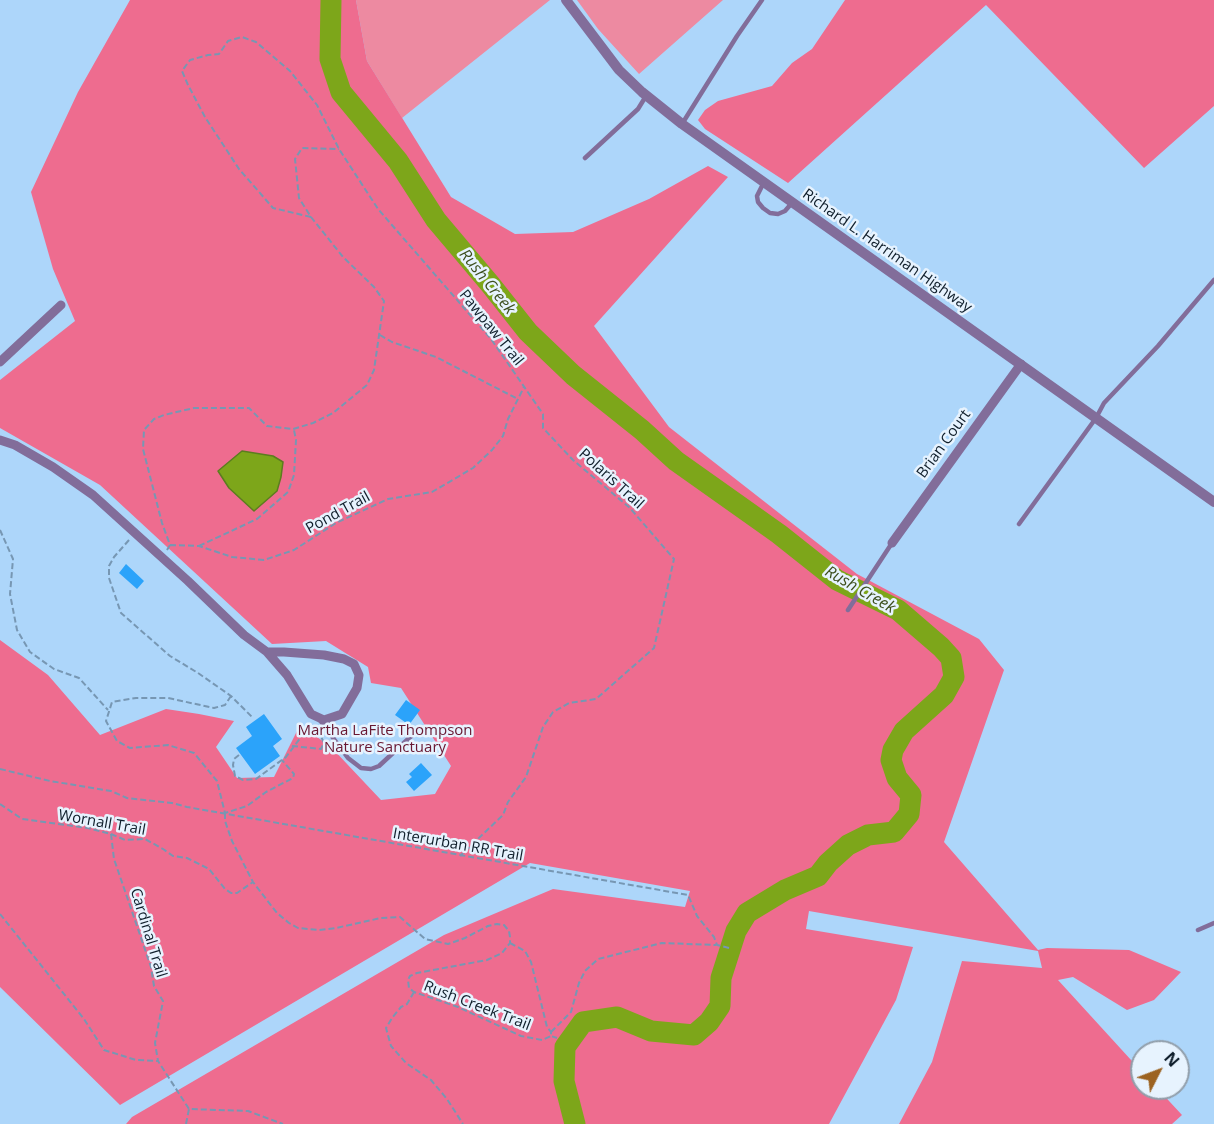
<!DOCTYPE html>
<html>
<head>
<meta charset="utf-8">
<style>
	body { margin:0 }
	#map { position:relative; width:1214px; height:1124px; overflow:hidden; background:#add6fa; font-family:"Open Sans",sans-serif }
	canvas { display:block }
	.north { position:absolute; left:1130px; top:1040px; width:60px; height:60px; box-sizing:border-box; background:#e7f3fe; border:2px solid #919eaa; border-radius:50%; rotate:48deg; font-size:16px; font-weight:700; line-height:24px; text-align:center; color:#0f1e2b }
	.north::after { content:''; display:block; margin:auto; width:21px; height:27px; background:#9c6321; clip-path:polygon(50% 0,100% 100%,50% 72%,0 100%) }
</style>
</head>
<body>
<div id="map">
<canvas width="1214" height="1124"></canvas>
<div class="north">N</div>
</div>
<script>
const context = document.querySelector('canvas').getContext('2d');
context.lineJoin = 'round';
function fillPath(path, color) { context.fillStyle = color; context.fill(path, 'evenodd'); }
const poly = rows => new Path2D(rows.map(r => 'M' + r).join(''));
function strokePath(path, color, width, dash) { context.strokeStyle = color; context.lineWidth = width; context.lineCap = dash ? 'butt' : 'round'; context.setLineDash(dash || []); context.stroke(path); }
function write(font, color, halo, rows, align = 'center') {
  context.font = font + ' "Open Sans",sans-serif'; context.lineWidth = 5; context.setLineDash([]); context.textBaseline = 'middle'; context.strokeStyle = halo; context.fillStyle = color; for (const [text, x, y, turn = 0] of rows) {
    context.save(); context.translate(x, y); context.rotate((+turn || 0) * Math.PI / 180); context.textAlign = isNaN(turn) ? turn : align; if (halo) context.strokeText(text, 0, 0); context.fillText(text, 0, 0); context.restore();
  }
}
const green = poly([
	[356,0,550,0,402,118,367,61],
	[577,0,723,0,639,74,598,29]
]);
const forest = poly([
	[130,0,356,0,367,61,451,197,515,234,573,232,649,199,708,166,728,177,594,326,669,427,857,574,979,639,1004,670,944,842,1038,950,1047,948,1129,950,1181,972,1154,1000,1127,1010,1073,977,1058,980,1142,1072,1142,1088,1157,1088,1182,1115,1172,1124,899,1124,932,1062,962,961,1042,968,1038,951,809,911,806,929,913,947,896,1000,829,1124,126,1124,132,1117,444,935,553,889,685,907,690,891,530,863,120,1105,0,987,0,640,48,675,100,735,166,709,199,714,234,721,216,747,237,778,274,777,300,725,331,747,381,800,435,794,451,766,401,688,371,683,368,667,326,641,272,644,100,485,0,428,0,380,75,321,53,269,31,192,78,92],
	[845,0,1214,0,1214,106,1144,168,986,5,788,183,705,129,698,120,705,110,718,101,772,86,792,63,812,49]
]);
const water = poly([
	[242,451,273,456,283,462,281,477,277,491,254,511,229,488,218,471,242,451]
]);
const river = poly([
	[331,0,330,59,341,92,398,161,436,220,490,284,528,332,573,375,642,430,676,461,779,534,837,580,898,610,941,647,951,658,954,677,944,695,904,731,893,750,891,760,897,778,911,795,909,814,894,832,868,835,848,845,828,863,818,876,785,890,747,913,736,931,721,978,720,1006,709,1022,694,1035,651,1031,617,1017,583,1022,565,1047,564,1081,575,1124]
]);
const building = poly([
	[126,564,144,581,137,589,119,573],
	[406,700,420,710,409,725,395,715],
	[264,714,282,739,273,746,280,756,255,774,236,748,252,736,246,727],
	[421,763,432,775,414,791,406,782,412,777,409,774]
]);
const path = poly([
	[311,217,273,208,239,169,205,117,188,85,182,71,190,60,208,55,219,54,228,41,242,37,256,42,290,71,317,105,339,149,378,209,491,339,543,414,543,428,573,460,630,508,674,559,654,648,596,699,569,703,553,712,543,727,526,777,508,802,503,815,460,856],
	[380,335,392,342,436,357,518,399],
	[0,530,13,559,10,594,17,630,30,652,54,669,79,678,108,710],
	[129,540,114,557,109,566,109,578,121,613,170,656,198,673,231,696,253,718],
	[170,545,199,546,232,557,264,560,294,550,336,523,388,499,432,492,473,468,492,450,503,436,508,419,524,387],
	[199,546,257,519,288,492,294,475,296,440,294,430],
	[167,550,170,545,162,523,143,449,144,430,154,419,164,415,194,408,249,408,267,426,293,429,313,423,333,413,367,385,374,370,384,301,374,287,343,257,311,217,299,198,295,159,302,148,339,149],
	[231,696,225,705,214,708,168,698,136,698,112,702,106,721,117,741,130,748,168,745,194,753,217,781,225,813,247,806,266,792,293,778,294,774,282,760],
	[292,746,321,749,324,743,318,730],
	[239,755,234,759,233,765,235,776,243,780,256,779,286,757,310,725],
	[0,769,50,781,111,791,127,798,172,803,187,807,688,895,697,916,714,937,717,945,729,948],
	[0,804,22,819,88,828,111,834,125,840,145,839,163,849,173,856,187,858,209,869,225,889,231,893,237,893,253,882],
	[225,813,225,821,232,841,253,882,277,913,289,923,298,928,319,930,336,928,381,918,400,917,425,939,448,944,465,938,488,926,497,924,504,925,509,931,510,937,510,943,502,953,487,960,417,973,410,976,408,980,409,988,414,992,458,1007,521,1036,542,1040,551,1036],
	[111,834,114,859,151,967,154,986,163,1001,155,1043,158,1061,189,1109,248,1111,283,1124],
	[0,914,84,1019,104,1050,136,1060,158,1061],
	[510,943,525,951,531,962,547,1027,551,1032,551,1036,557,1038],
	[414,992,407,1004,401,1007,392,1018,386,1028,391,1046,406,1063,431,1080,447,1099,463,1124],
	[551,1032,571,1012,579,983,585,971,598,959,662,943,716,945],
	[186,1124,189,1109]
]);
const service = poly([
	[682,124,737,36,762,0],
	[585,158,638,109,646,96],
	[764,182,757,196,758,202,763,208,770,213,778,214,785,211,791,204],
	[1019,524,1096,418,1104,403,1158,346,1214,280],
	[848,610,892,543],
	[319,719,348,758,361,768,371,769,379,766,420,728],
	[1198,930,1214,923]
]);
const minor = poly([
	[0,362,61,305],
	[0,440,15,445,53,467,93,495,188,581,244,635,267,652,287,675,311,714,324,720,342,714,357,688,359,675,354,664,344,659,324,655,284,652,267,652],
	[892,543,1021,364]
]);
const tertiary = poly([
	[566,0,619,70,642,92,682,124,1214,502]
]);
const streetNames = [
	["Richard L. Harriman Highway",887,251,35],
	["Pawpaw Trail",491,328,51],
	["Brian Court",944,444,-54],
	["Polaris Trail",611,479,42],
	["Pond Trail",338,513,-29],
	["Wornall Trail",102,823,10],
	["Interurban RR Trail",458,845,10],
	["Cardinal Trail",148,933,73],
	["Rush Creek Trail",477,1006,21]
];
const parkNames = [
	["Martha LaFite Thompson",385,731],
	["Nature Sanctuary",385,748]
];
const waterNames = [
	["Rush Creek",487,282,51],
	["Rush Creek",860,590,30]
];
fillPath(green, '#ed8aa1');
fillPath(forest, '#ee6c8f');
fillPath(water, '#7da61a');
strokePath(water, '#5c7d1f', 1.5);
strokePath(river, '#7da61a', 21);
fillPath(building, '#2ba3fa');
strokePath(path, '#7797b3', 2, [6, 3]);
strokePath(service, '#826d9a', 4.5);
strokePath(minor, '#826d9a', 9);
strokePath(tertiary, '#826d9a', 10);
write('15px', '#0f1e2b', '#e7f3fe', streetNames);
write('15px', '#691832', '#e7f3fe', parkNames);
write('italic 16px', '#3c4e1c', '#e7f3fe', waterNames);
</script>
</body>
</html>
